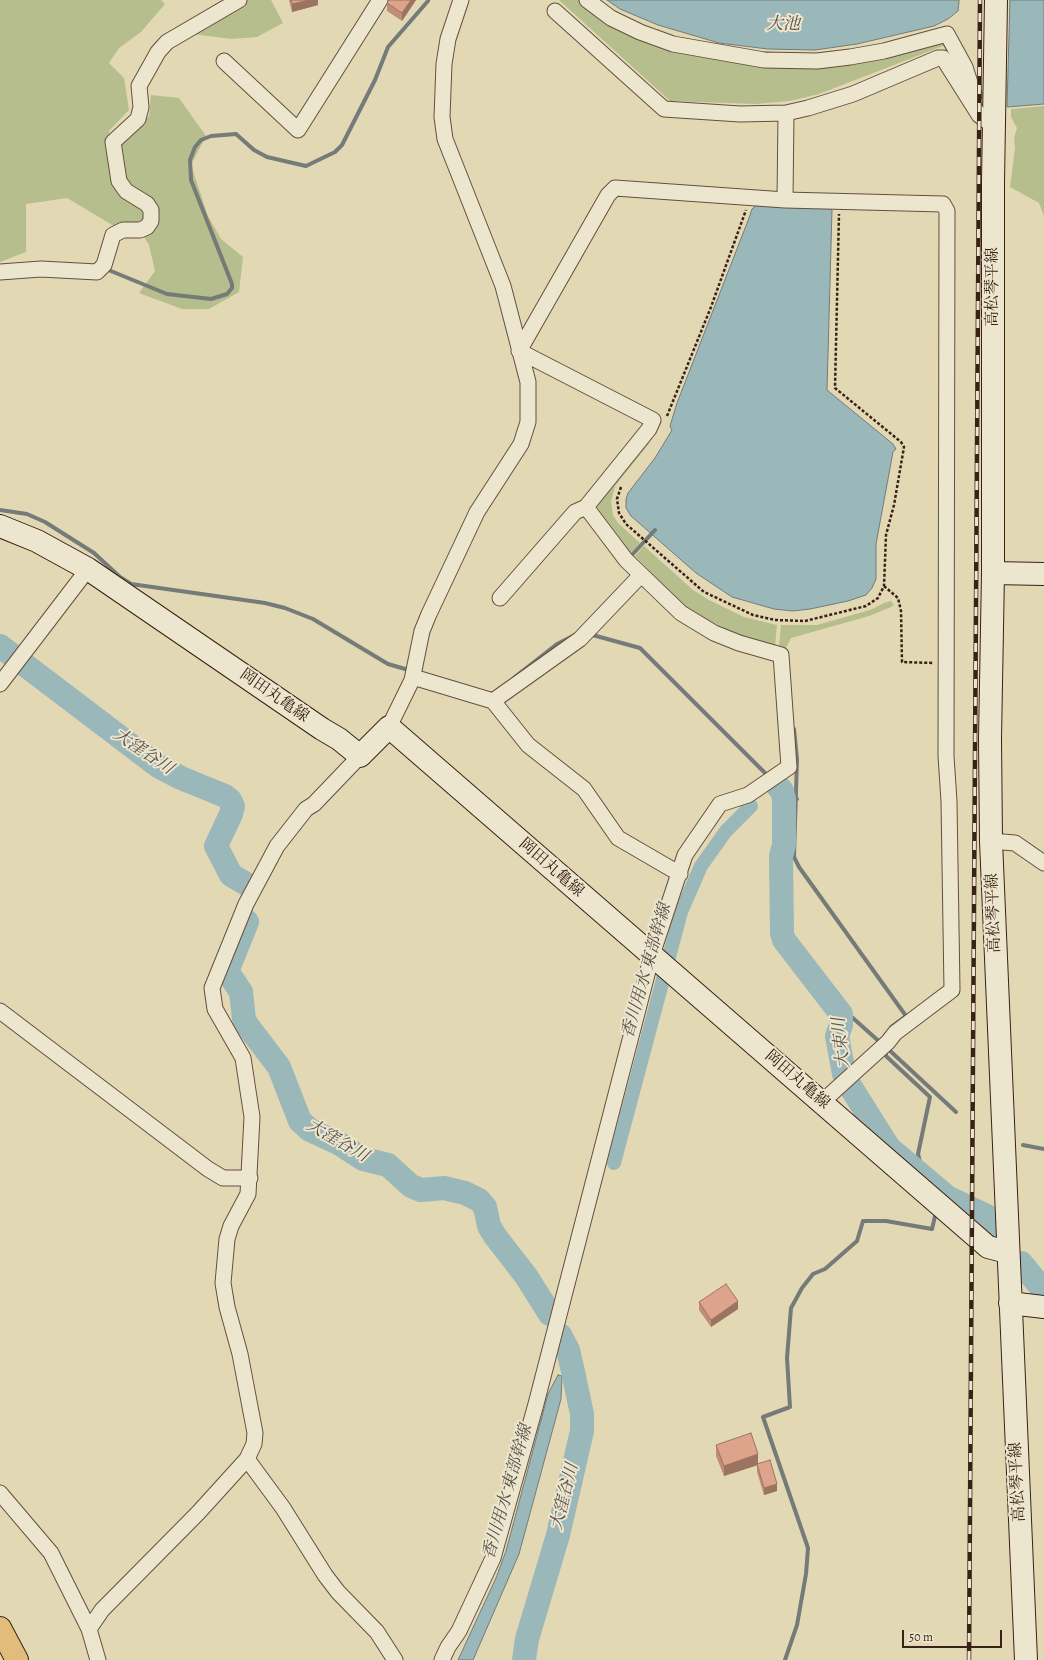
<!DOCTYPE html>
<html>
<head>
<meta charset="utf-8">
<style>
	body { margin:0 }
	#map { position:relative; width:1044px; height:1660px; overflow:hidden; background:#e3d8b4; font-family:Alegreya,serif }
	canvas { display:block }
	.scale { position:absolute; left:902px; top:1630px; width:100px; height:18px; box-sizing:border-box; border:2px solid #3a2116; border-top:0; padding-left:5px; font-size:12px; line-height:14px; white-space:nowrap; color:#3a2116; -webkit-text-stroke:3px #ede6ce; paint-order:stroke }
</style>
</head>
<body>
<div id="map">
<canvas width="1044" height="1660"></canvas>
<div class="scale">50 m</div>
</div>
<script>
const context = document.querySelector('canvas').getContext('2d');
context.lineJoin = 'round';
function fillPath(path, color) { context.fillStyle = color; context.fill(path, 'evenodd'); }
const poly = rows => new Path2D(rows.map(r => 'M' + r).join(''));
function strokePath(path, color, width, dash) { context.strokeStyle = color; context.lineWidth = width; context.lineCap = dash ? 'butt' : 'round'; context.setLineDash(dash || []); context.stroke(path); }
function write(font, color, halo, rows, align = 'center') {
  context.font = font + ' Alegreya,"Noto Serif JP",serif'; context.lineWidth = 4; context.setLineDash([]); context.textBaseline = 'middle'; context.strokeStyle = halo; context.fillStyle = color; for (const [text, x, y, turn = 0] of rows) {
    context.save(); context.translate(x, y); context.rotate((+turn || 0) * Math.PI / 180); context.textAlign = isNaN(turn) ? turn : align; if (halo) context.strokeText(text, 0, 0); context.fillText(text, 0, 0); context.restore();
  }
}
const green = poly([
	[0,0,161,0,165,4,141,32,119,48,109,63,124,78,129,110,109,131,116,182,142,207,146,215,143,221,114,226,67,198,26,204,26,252,0,262],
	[248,0,271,0,283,23,257,37,231,39,193,34],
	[559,0,582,0,622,28,757,62,944,40,965,80,943,46,819,94,790,101,756,104,670,101],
	[151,95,179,98,206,136,191,165,208,216,221,239,243,257,239,292,209,309,182,309,139,293,155,271,149,245,144,237,156,224,124,179,118,145,149,116],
	[1044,106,1044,216,1039,203,1010,187,1015,148,1014,138,1017,128,1011,117,1011,109],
	[661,421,662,422,648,445,615,486,611,502,613,515,618,523,640,543,631,553,597,507,597,500],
	[644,546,693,590,709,600,744,617,777,625,775,646,734,634,685,607,635,556],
	[891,601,894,605,891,607,869,616,791,638,786,648,779,646,781,625,817,625,870,610,884,603]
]);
const water = poly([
	[607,0,959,0,959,2,958,11,948,19,934,26,857,44,815,50,768,49,719,43,658,25,620,9,607,0],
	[1010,0,1044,0,1044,104,1007,107,1010,0],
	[758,204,829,207,832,210,827,390,893,444,896,449,893,452,876,544,876,579,872,588,866,595,848,601,810,609,793,611,774,609,732,597,696,573,631,516,626,508,626,499,628,493,655,458,672,430,670,426,677,403,749,218,752,209,758,204],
	[558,1375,562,1376,561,1399,519,1554,473,1660,458,1660,496,1578,506,1551,548,1394,558,1375]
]);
const stream = poly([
	[106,269,167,294,211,299,227,294,232,288,232,284,191,180,190,160,195,147,201,140,211,136,236,134,254,150,267,157,306,166,335,152,342,145,375,80,388,47,428,1],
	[0,510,27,514,45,522,94,553,120,577,131,584,265,603,285,608,313,619,388,664,412,671],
	[633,558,631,556,655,530],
	[589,634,640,648,777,785],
	[515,677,557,644,573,636],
	[794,729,797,759,794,857,799,867,906,1016,891,1027],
	[784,799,797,799],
	[784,845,786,860,784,924,787,935,845,1011,882,1044],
	[887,1048,956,1112],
	[886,1050,886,1056,930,1097,918,1154,920,1162,941,1182,939,1195],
	[1023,1145,1044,1149],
	[785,1660,797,1625,806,1574,808,1548,763,1417,790,1407,787,1358,791,1308,802,1288,813,1274,825,1269,857,1241,863,1221,886,1221,932,1229,936,1212]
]);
const canal = poly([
	[614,1163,681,912,701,866,726,831,751,806]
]);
const river = poly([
	[0,646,158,766,181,778,225,796,230,800,233,806,231,814,216,846,231,875,248,885],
	[777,785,782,791,784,799,784,845,781,856,782,934,784,940,841,1014,841,1025,837,1036,844,1074,850,1086,889,1148,947,1197,987,1216,995,1231],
	[247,922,228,969,229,974,241,992,244,1019,247,1025,279,1067,300,1121,310,1130,340,1144,363,1159,388,1165,411,1186,421,1190,444,1188,465,1193,479,1200,485,1207,489,1226,495,1236,526,1276,550,1314],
	[1021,1263,1040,1286,1044,1294],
	[524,1660,527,1639,558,1535,582,1431,582,1414,572,1367,568,1350,560,1335]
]);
const path = poly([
	[667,416,711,307,746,210],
	[621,487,617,499,619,513,626,524,704,592,753,615,775,620,805,621,866,606,878,598,884,586,886,535,894,505,904,447,901,442,835,388,839,214],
	[884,586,898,598,901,611,902,662,934,663]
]);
const street = poly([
	[587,0,611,18,640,32,673,44,764,60,817,61,850,57,884,51,947,34,965,67,974,95],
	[555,11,664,109,740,114,786,113],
	[224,61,298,130,380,0],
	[785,200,943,204,947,211,946,756,949,801,952,990,895,1033,888,1042,822,1102],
	[0,272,41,269,97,272,104,265,113,235,123,230,140,230,147,227,151,221,151,210,147,204,126,191,119,181,113,142,138,119,141,107,139,86,158,52,167,42,239,0],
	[641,575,580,639,493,701,528,745,584,789,618,838,680,874],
	[500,598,575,512,586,507,649,429,653,420,519,351,608,195,615,188,785,200,786,113,808,108,853,94,938,58,943,58,979,115,994,127],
	[413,677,493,701],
	[0,684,88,569],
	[389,727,412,680,422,631,429,614,477,512,521,444,528,422,528,382,503,286,445,139,442,117,444,64,448,39,461,0],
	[991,841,1015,843,1044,863],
	[0,1011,208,1169,223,1178,250,1178],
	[247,1459,283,1508,325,1575,338,1592,377,1632,395,1660],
	[0,1493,51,1553,89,1629,98,1660],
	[89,1629,102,1610,198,1513,247,1459,254,1444,255,1433,240,1354,227,1307,223,1283,227,1239,231,1226,248,1194,252,1117,243,1058,215,1009,212,988,246,904,277,846,306,809,314,804,360,756],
	[442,1660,448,1647,459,1631,493,1558,536,1404,652,955,685,855,720,804,748,795,789,767,781,655,739,643,714,633,681,613,626,560,586,507]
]);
const secondary = poly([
	[996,0,993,182,993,573,990,739,991,841,1026,1660],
	[0,526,37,541,88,569,322,729,339,739,360,756,389,727,988,1247,1007,1252],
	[993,573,1044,574],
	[1010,1303,1044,1307]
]);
const highway = poly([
	[0,1628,17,1660]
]);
const rail = poly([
	[969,1660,980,0]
]);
const wall = poly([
	[289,0,318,0,318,5,292,12],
	[416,0,402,21,387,11,387,3],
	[699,1302,738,1309,711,1327,699,1310],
	[716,1445,758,1464,777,1491,764,1495,757,1472,757,1465,724,1476,716,1456]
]);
const shadedWall = poly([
	[310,0,318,0,318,5,292,12,292,4],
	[411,0,416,0,402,21,402,13],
	[738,1301,738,1309,711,1327,711,1320],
	[758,1454,758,1465,724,1476,724,1466],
	[777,1484,777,1491,764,1495,764,1488]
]);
const building = poly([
	[291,0,310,0,292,4,291,0],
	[389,0,411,0,402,13,387,3,389,0],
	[726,1284,738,1301,711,1320,699,1302,726,1284],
	[751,1433,758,1454,724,1466,716,1445,751,1433],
	[770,1460,777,1484,764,1488,757,1464,770,1460]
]);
const streetNames = [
	["高松琴平線",993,287,-90],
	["岡田丸亀線",274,696,35],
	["岡田丸亀線",551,868,41],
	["高松琴平線",994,913,-92],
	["岡田丸亀線",797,1080,41],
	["高松琴平線",1018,1482,-93]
];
const waterNames = [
	["大池",783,25],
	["大窪谷川",143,752,34],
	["香川用水 東部幹線",647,971,-74],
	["大束川",842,1043,-96],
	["大窪谷川",337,1141,30],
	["香川用水 東部幹線",508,1492,-74],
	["大窪谷川",565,1497,-76]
];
fillPath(green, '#b5be8c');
fillPath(water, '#9ab7b9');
strokePath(water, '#747b78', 1);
strokePath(stream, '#747b78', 4);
strokePath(canal, '#9ab7b9', 14);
strokePath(river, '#9ab7b9', 24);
strokePath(street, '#644f3e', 17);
strokePath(secondary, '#3a2116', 24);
strokePath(highway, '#3a2116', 24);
strokePath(path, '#3a2116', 2.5, [3, 2]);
strokePath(street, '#ede6ce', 15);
strokePath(secondary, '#ede6ce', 22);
strokePath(highway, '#e2bc7a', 22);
strokePath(rail, '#3a2116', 4.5);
strokePath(rail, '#ede6ce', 3, [9]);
fillPath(wall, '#bf8d78');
fillPath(shadedWall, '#9b7361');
fillPath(building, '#dea48b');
strokePath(building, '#9b7361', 1);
write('16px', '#3a2116', '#ede6ce', streetNames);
write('italic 17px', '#574e47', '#ede6ce', waterNames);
</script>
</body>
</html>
